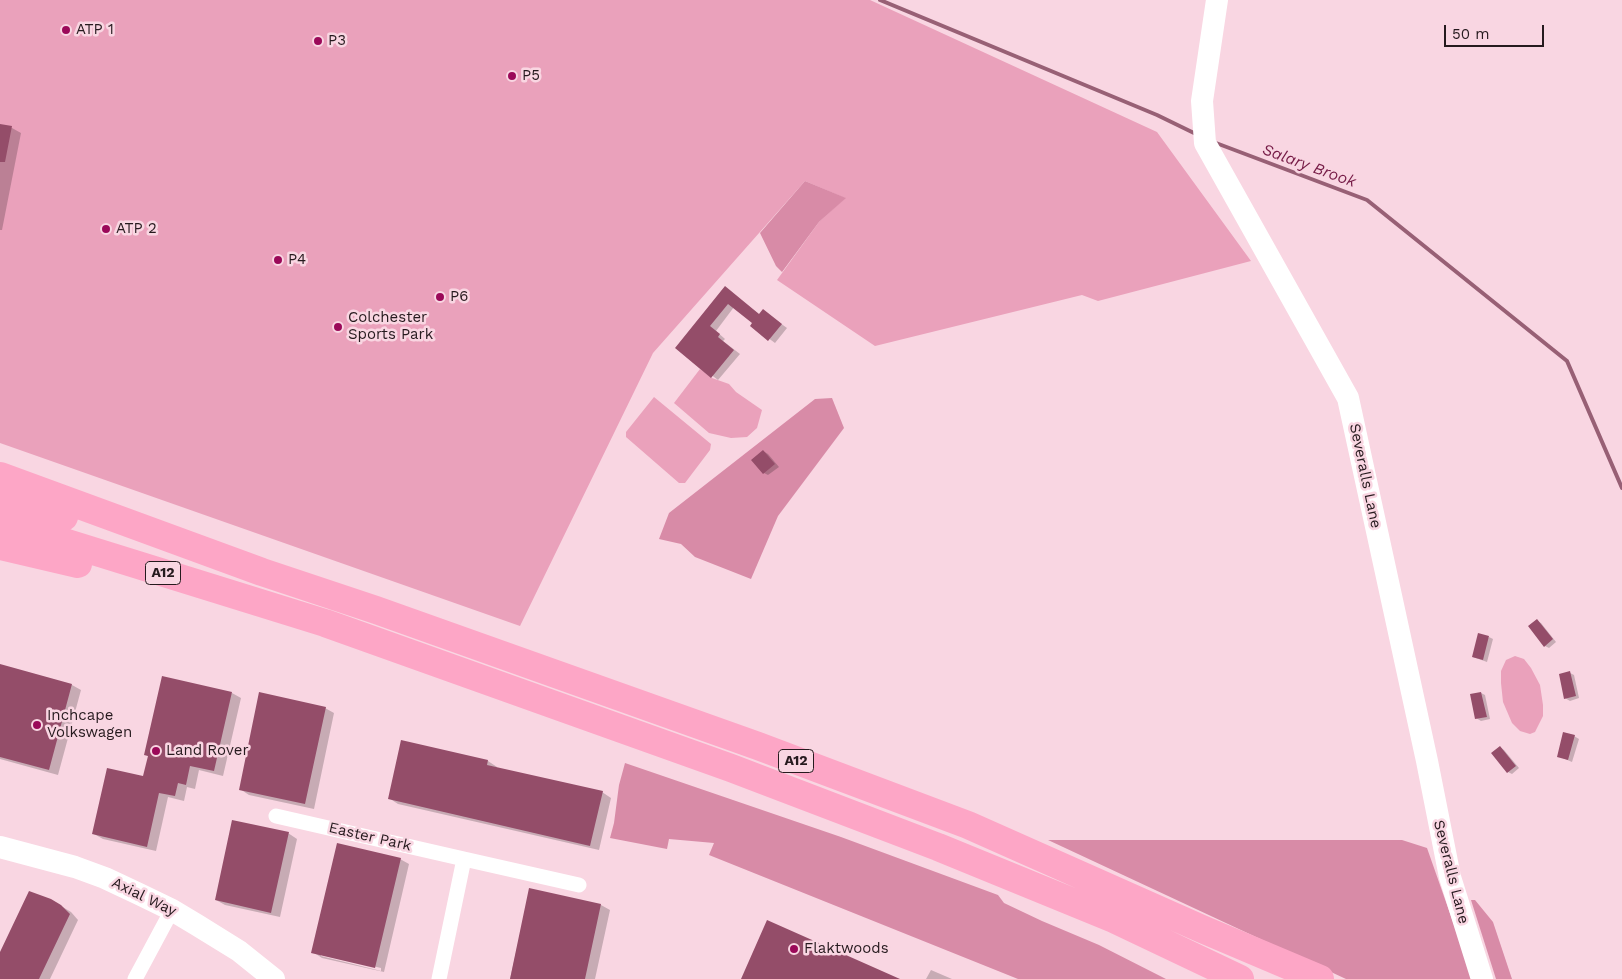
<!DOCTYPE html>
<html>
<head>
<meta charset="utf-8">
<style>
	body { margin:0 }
	#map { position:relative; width:1622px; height:979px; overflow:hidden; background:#f9d6e2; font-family:"Work Sans",sans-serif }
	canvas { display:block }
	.scale { position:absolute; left:1444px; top:25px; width:100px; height:22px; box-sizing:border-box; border:2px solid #261a1e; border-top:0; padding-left:6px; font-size:15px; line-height:18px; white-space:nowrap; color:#261a1e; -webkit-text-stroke:4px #f9d6e2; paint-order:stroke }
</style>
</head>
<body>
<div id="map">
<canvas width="1622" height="979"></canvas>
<div class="scale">50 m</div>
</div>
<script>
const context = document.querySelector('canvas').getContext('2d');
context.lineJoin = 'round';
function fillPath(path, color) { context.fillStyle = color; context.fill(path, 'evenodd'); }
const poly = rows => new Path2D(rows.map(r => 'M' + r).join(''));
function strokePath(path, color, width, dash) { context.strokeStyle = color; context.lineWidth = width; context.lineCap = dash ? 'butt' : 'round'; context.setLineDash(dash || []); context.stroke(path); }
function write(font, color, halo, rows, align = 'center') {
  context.font = font + ' "Work Sans",sans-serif'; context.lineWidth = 5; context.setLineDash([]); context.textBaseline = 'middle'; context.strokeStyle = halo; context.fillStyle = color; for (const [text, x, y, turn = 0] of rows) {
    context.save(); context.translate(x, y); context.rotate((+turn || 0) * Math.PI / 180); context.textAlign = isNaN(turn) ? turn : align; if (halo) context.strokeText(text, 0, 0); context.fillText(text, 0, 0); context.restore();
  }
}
const green = poly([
	[0,0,870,0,1157,132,1251,261,1098,301,1082,295,875,346,777,280,819,222,845,198,805,181,653,353,520,626,0,443],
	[700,369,712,378,729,384,736,392,762,410,757,428,747,437,731,438,709,433,674,403],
	[654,397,711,444,710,450,685,483,679,483,626,437,626,432],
	[1515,656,1524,659,1531,668,1540,685,1543,705,1543,716,1535,732,1530,734,1520,731,1512,723,1503,702,1501,683,1501,671,1506,660]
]);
const forest = poly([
	[805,181,846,198,819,222,782,272,776,266,760,233],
	[832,398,844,428,778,516,751,579,695,557,681,544,659,539,669,513,815,399],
	[625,763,841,837,998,895,1004,903,1042,921,1099,945,1166,979,1018,979,709,855,714,843,669,839,667,849,610,838,614,823,619,785],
	[1048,840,1402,840,1427,848,1473,979,1346,979],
	[1471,900,1475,900,1493,922,1512,979,1496,979]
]);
const shadow = poly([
	[0,125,12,128,21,133,2,230,0,230],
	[725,288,760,315,769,315,787,328,775,343,752,326,754,323,734,307,716,331,725,339,723,341,740,354,718,380,676,348],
	[763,451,768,454,779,467,768,475,764,473],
	[1537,621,1541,623,1556,642,1549,648,1545,646],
	[1489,637,1493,639,1487,662,1473,657],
	[0,665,72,685,81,690,58,775,0,759],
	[1570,673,1574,675,1579,698,1570,701,1565,698],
	[232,693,241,698,223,776,199,770,195,789,187,787,184,801,168,797,156,851,103,839,94,834,144,778,149,757,145,754],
	[1481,693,1485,695,1490,719,1481,721,1476,718],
	[325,708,334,713,314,809,249,795,240,789],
	[1574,736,1579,739,1572,762,1558,756],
	[402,742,488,761,497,767,497,768,602,792,611,798,599,850,398,804,389,798],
	[1500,747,1504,750,1519,768,1512,774,1508,772],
	[288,833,297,839,280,917,225,905,216,900],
	[400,859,409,864,384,972,322,958,313,952],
	[321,954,381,968,381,971,321,956],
	[530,890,601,905,610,910,595,979,510,979],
	[51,900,71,912,78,920,50,979,5,979,0,977,0,955],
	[931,970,952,979,926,979]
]);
const stream = poly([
	[880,0,1157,115,1196,134],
	[1216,143,1367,200,1567,361,1622,488]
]);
const building = poly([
	[0,124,12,126,5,162,0,162],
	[725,286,759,314,763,309,782,324,768,341,750,326,752,323,728,304,710,326,720,334,718,337,734,350,711,378,675,348],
	[763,450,775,464,763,474,751,460],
	[1537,619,1553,639,1544,647,1528,626],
	[1478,633,1489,636,1483,660,1472,657],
	[0,664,72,684,49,770,0,757],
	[1570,671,1576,696,1564,699,1559,674],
	[162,676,232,692,214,771,190,766,186,785,178,783,175,796,159,793,147,847,92,834,107,768,143,776,148,756,144,755],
	[259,692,326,707,305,804,239,790],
	[1481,692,1487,717,1475,719,1470,694],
	[1563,732,1575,735,1568,760,1557,757],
	[401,740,488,760,487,765,603,791,590,846,388,799],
	[1500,746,1516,766,1507,773,1491,753],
	[232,820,289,832,271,913,215,900],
	[337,843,401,858,375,968,311,953],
	[529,888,601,904,585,979,510,979],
	[29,891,51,899,61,905,70,914,39,979,0,979,0,952],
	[767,920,900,979,741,979]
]);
const street = poly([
	[276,816,464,859,439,979],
	[464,859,579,885],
	[135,979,172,910]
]);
const secondary = poly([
	[1217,0,1202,101,1205,143,1348,398,1427,761,1450,877,1482,979],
	[0,847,75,867,105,878,139,894,172,910,197,925,239,951,274,979]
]);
const highway = poly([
	[0,476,262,572,376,610,758,746,968,825,1202,929,1320,979],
	[0,499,64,517],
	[0,522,325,623,731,768,938,847,1114,919,1240,979],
	[0,546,78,564]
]);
const markers = [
	[66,30,5,"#9b0959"],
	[318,41,5,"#9b0959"],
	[512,76,5,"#9b0959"],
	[106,229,5,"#9b0959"],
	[278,260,5,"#9b0959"],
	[440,297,5,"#9b0959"],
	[338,327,5,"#9b0959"],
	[37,725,5,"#9b0959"],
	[156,751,5,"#9b0959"],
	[794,949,5,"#9b0959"]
];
const shields = [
	[163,573,35],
	[796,761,35]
];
const shieldNames = [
	["A12",163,573],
	["A12",796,761]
];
const poiNames = [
	["ATP 1",76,30],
	["P3",328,41],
	["P5",522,76],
	["ATP 2",116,229],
	["P4",288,260],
	["P6",450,297],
	["Colchester",348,318],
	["Sports Park",348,335],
	["Inchcape",47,716],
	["Volkswagen",47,733],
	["Land Rover",166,751],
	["Flaktwoods",804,949]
];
const streetNames = [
	["Severalls Lane",1365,476,78],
	["Easter Park",370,837,13],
	["Severalls Lane",1451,872,76],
	["Axial Way",144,897,26]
];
const waterNames = [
	["Salary Brook",1309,166,20]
];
fillPath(green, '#eaa1bb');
fillPath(forest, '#d88ba7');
fillPath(shadow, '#0003');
strokePath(stream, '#986075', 4);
fillPath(building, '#944d69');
strokePath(street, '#fff', 15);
strokePath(secondary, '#fff', 22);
strokePath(highway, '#fda6c6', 28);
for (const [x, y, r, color] of markers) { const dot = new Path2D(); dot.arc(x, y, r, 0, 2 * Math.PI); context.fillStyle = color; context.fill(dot); strokePath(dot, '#f9d6e2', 2); }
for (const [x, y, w] of shields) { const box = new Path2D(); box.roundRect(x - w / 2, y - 11.5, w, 23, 4); context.fillStyle = '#f9d6e2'; context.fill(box); strokePath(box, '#261a1e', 1); }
write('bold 14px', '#261a1e', null, shieldNames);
write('15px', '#261a1e', '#f9d6e2', poiNames, 'left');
write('15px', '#261a1e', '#f9d6e2', streetNames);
write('italic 16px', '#761b46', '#f9d6e2', waterNames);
</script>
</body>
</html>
